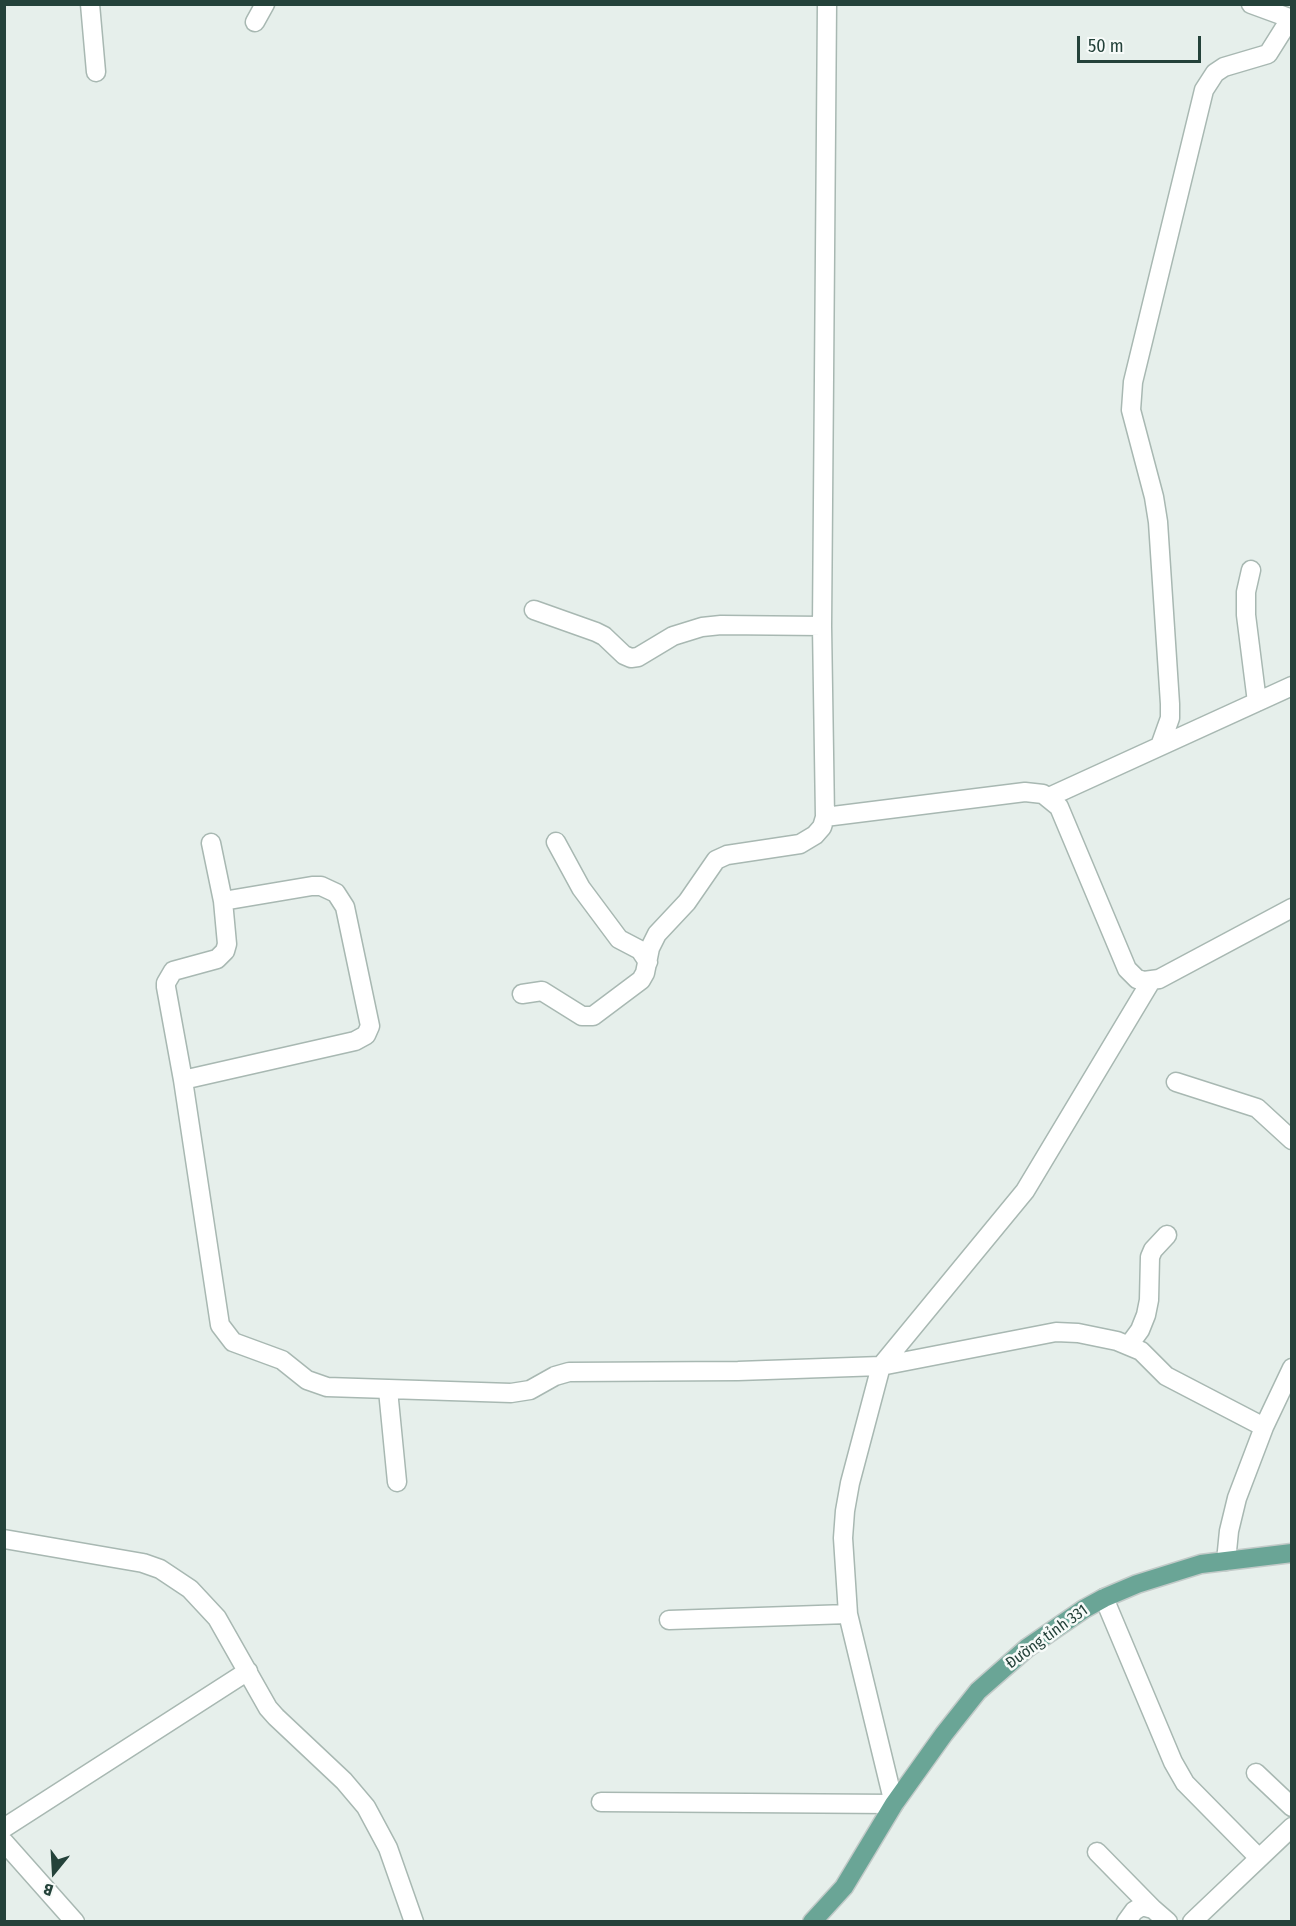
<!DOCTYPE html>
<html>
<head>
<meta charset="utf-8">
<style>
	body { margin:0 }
	#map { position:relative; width:1296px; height:1926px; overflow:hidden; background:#e6efeb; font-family:"Fira Sans Condensed",sans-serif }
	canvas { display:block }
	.frame { position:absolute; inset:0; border:6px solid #24423a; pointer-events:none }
	.north { position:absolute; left:24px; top:1842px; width:60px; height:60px; -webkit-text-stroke:4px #f7fbf9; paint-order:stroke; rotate:198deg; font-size:16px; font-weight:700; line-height:24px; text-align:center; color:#24423a }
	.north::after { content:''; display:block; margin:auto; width:21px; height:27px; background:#24423a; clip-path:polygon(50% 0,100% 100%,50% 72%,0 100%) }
	.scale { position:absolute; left:1077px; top:36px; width:124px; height:27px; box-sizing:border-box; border:3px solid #24423a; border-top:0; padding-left:8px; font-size:18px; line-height:21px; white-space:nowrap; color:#24423a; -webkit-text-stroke:4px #f7fbf9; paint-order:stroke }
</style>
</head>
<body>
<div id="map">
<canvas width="1296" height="1926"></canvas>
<div class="frame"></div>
<div class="north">B</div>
<div class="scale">50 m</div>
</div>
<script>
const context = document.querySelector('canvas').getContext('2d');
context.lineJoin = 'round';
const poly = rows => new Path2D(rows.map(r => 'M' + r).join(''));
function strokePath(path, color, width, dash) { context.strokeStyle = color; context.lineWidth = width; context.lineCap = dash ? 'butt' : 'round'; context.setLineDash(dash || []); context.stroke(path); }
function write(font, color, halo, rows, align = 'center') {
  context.font = font + ' "Fira Sans Condensed",sans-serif'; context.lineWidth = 5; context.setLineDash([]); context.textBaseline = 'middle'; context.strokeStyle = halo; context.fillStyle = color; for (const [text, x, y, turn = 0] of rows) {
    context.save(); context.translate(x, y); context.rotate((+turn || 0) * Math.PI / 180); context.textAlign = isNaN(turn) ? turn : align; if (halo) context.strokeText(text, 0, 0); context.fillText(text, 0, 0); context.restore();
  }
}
const minor = poly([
	[90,4,96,72],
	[1251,4,1292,19],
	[255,22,265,4],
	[1251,570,1246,592,1246,615,1257,702],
	[534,610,596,632,604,636,624,655,631,658,638,657,673,636,702,627,721,625,822,626],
	[1160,746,1170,718,1170,704,1158,522,1154,497,1131,410,1133,382,1204,90,1215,73,1224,67,1268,54,1290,19],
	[1049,797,1292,686],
	[825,817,1025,792,1043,794,1059,807,1127,969,1137,979,1144,981,1159,979,1292,908],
	[556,842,581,888,619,939,640,950,648,962],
	[211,843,223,901,227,944,225,951,217,959,173,971,166,983,166,987,183,1080,220,1325,233,1342,282,1360,307,1380,327,1387,511,1393,530,1390,555,1376,569,1372,738,1371,881,1366,1056,1332,1078,1333,1117,1341,1141,1351,1166,1376,1264,1427],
	[522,994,542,991,582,1016,593,1016,641,980,645,973,650,948,657,934,687,902,716,860,727,855,800,844,815,835,822,827,825,817,822,626,827,4],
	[183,1080,355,1041,366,1035,370,1026,345,907,336,893,321,886,312,886,223,901],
	[1176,1082,1257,1108,1292,1140],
	[1129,1345,1140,1330,1146,1315,1149,1300,1150,1257,1153,1250,1167,1235],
	[388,1390,397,1482],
	[4,1539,143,1563,160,1569,190,1589,217,1618,268,1708,276,1717,344,1781,366,1807,388,1848,414,1922],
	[1226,1561,1229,1531,1237,1498,1264,1427,1292,1368],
	[1104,1598,1173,1762,1185,1783,1259,1858],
	[669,1620,848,1614],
	[1256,1773,1292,1807],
	[601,1802,894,1804,848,1614,843,1538,845,1511,850,1483,881,1366,1025,1191,1151,981],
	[4,1828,248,1671],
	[4,1842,75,1922],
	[1097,1852,1153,1909],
	[1126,1922,1134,1911,1142,1906,1153,1909,1168,1922],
	[1192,1922,1292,1827]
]);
const major = poly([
	[812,1922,844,1887,894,1804,944,1734,978,1691,1027,1648,1084,1609,1104,1598,1137,1584,1201,1564,1292,1553]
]);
const streetNames = [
	["Đường tỉnh 331",1047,1637,-36]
];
strokePath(minor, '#a8b8b2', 21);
strokePath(major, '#c2cac8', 21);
strokePath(minor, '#fff', 18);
strokePath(major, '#6aa596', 18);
write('16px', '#24423a', '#f7fbf9', streetNames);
</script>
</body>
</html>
